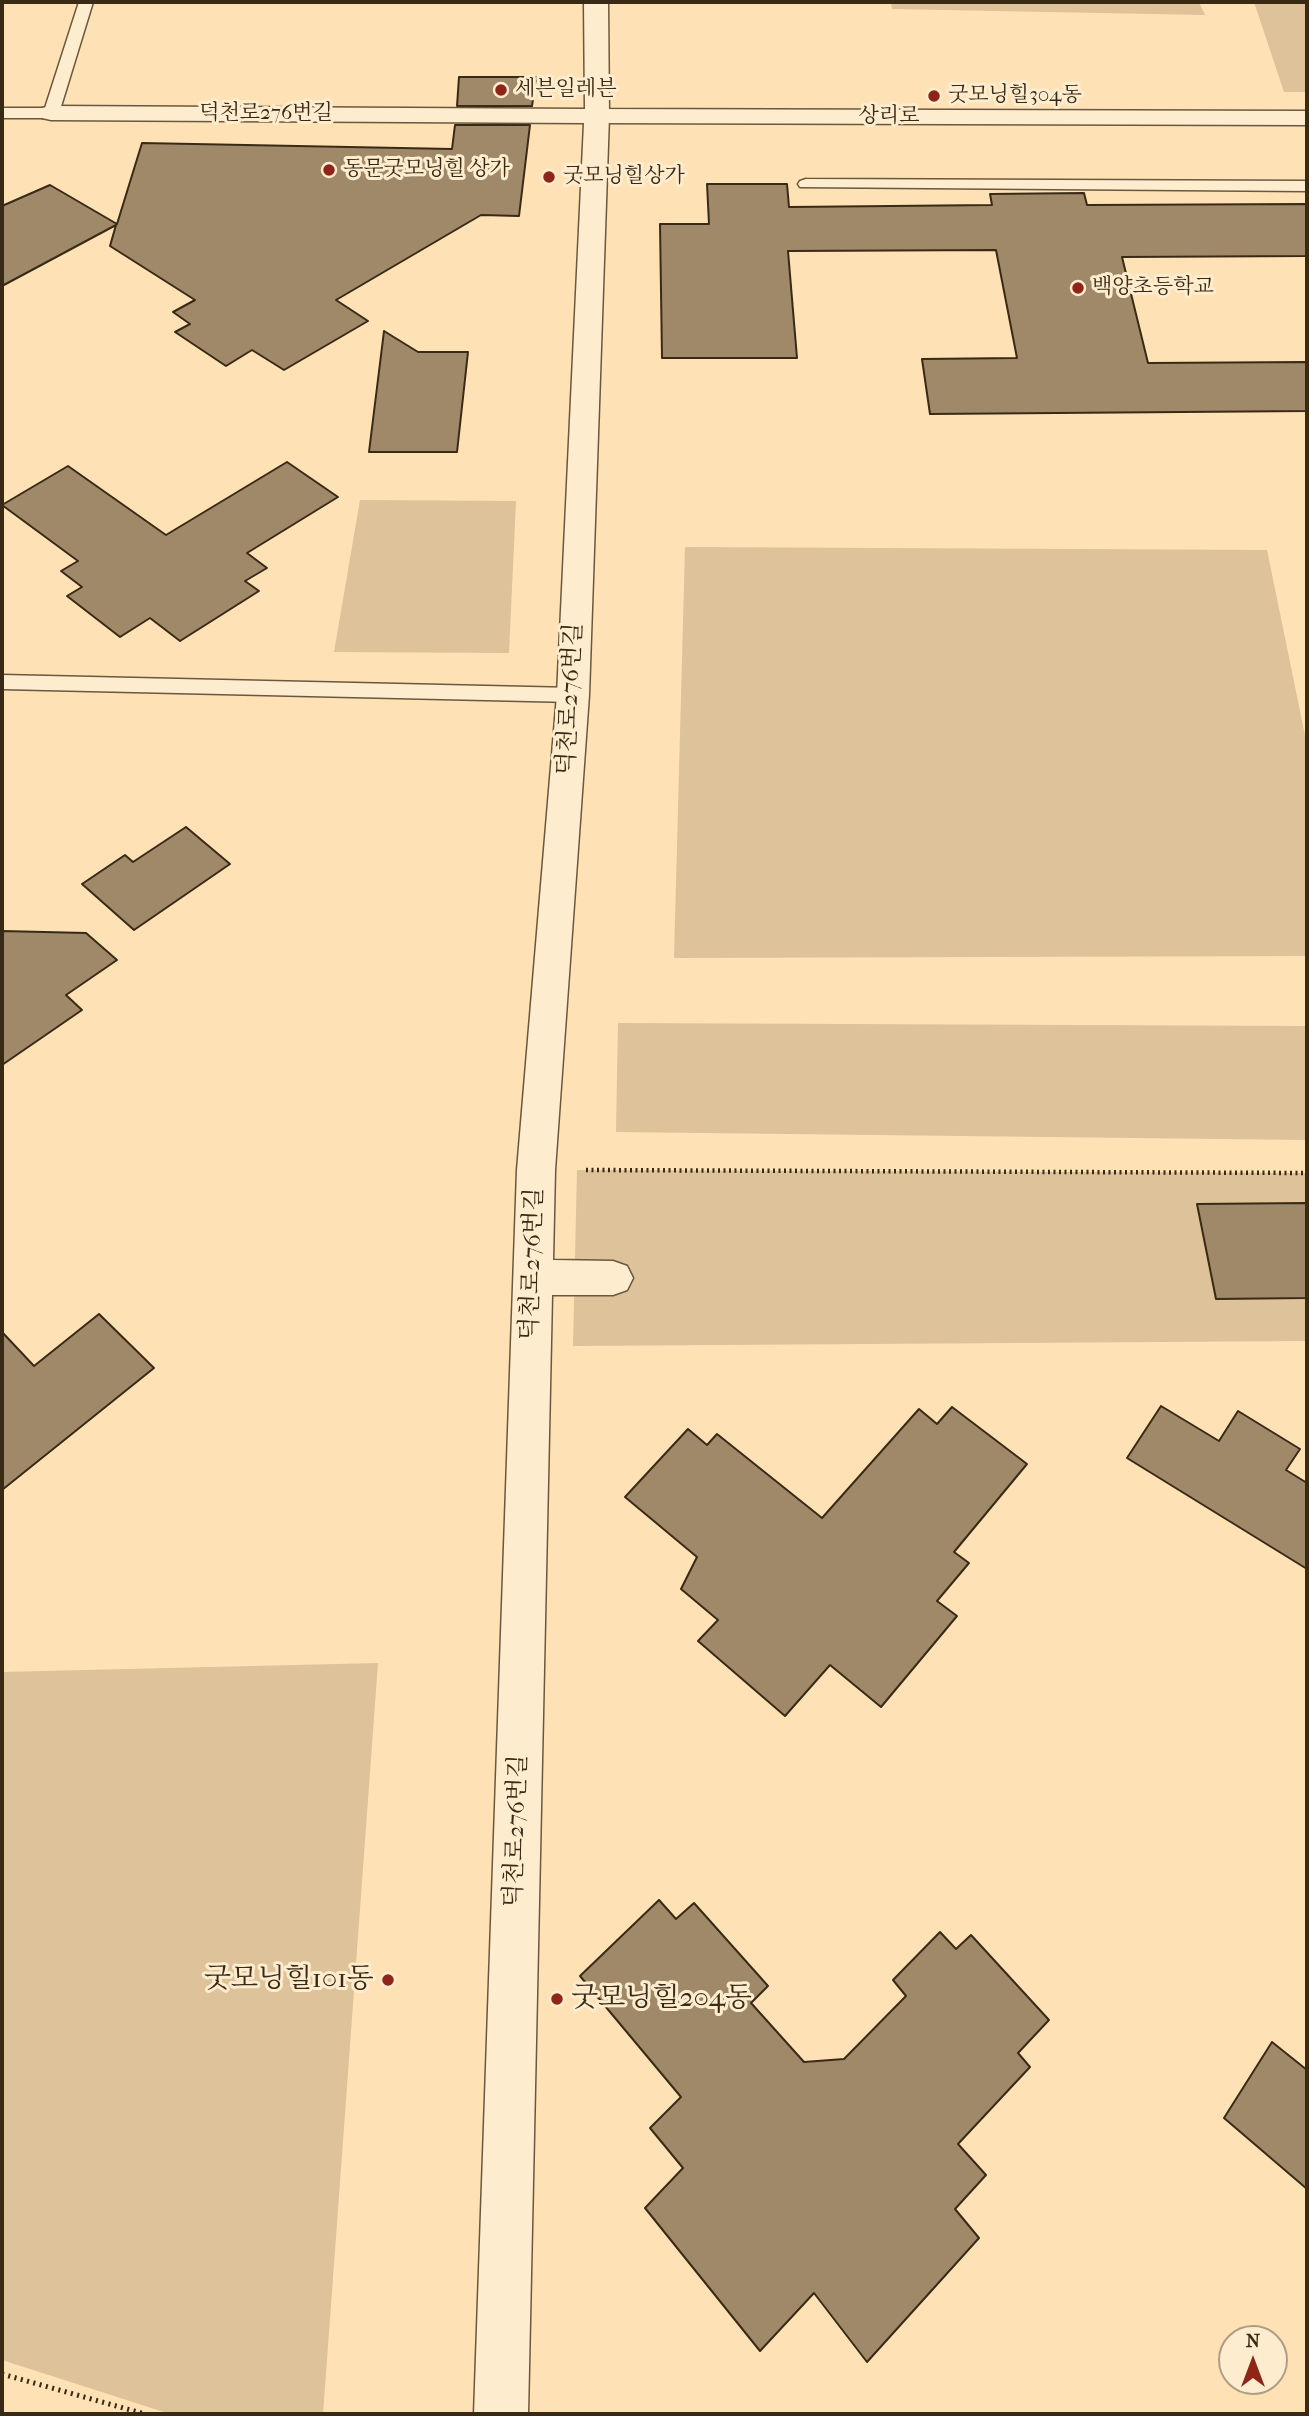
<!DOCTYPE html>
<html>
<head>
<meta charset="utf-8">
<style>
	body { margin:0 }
	#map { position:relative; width:1309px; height:2416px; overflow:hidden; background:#fee1b5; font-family:"IM FELL French Canon",serif }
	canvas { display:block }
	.frame { position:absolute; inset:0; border:4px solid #392a16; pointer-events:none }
	.north { position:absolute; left:1218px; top:2325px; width:70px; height:70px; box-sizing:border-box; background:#feeccf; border:2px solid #af9e85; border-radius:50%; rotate:0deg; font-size:19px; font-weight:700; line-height:28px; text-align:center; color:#392a16 }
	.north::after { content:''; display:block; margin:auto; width:24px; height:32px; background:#8f2418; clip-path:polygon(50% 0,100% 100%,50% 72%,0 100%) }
</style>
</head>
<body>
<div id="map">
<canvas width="1309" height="2416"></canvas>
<div class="frame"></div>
<div class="north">N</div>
</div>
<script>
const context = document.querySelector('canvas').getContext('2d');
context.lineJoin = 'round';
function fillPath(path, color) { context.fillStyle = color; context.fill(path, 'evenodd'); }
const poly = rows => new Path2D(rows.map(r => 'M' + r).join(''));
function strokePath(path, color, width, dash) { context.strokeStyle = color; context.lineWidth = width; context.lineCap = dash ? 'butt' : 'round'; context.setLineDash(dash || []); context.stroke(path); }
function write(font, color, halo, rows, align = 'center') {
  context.font = font + ' "IM FELL French Canon","Noto Serif KR",serif'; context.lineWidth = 6; context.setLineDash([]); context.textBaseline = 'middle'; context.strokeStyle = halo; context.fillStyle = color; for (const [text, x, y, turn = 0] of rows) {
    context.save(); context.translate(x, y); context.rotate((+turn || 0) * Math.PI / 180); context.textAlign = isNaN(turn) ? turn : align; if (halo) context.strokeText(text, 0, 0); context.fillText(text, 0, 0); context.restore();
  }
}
const green = poly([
	[891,2,1199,2,1205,15,892,9],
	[1254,2,1307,2,1307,92,1284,92],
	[360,500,516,501,509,653,334,652],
	[685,547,1267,550,1307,745,1307,956,674,958],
	[618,1023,1307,1026,1307,1140,616,1132],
	[577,1170,1307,1173,1307,1341,573,1346],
	[378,1663,323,2414,170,2414,2,2360,2,1672]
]);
const building = poly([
	[459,77,536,77,532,106,457,106,459,77],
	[455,125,530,125,519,216,481,215,336,300,368,321,284,370,252,350,226,366,175,332,190,324,173,312,195,300,110,246,116,225,2,286,2,206,50,185,117,224,142,143,452,149,455,125],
	[707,184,787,184,789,207,992,205,990,194,1084,193,1087,205,1307,204,1307,256,1122,257,1148,363,1307,362,1307,411,930,414,922,359,1017,358,996,250,788,251,797,358,662,358,660,224,709,224,707,184],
	[384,331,418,352,468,352,457,452,369,452,384,331],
	[287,462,338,497,247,553,267,568,245,581,259,591,180,641,150,618,120,637,67,596,82,587,61,571,78,561,2,505,68,466,166,535,287,462],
	[186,827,230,864,134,930,82,884,125,855,133,862,186,827],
	[2,931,86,933,117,960,66,995,82,1010,2,1065,2,931],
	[1307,1203,1307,1298,1216,1299,1197,1204,1307,1203],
	[99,1314,154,1368,2,1490,2,1332,34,1366,99,1314],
	[1161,1406,1219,1441,1238,1411,1300,1449,1286,1470,1307,1483,1307,1569,1127,1458,1161,1406],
	[952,1407,1027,1464,954,1552,969,1563,937,1601,957,1616,881,1707,830,1665,785,1716,698,1641,718,1620,681,1589,697,1557,625,1497,688,1429,707,1445,717,1434,822,1518,919,1409,937,1424,952,1407],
	[659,1900,676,1919,694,1903,768,1986,751,2003,804,2062,844,2059,906,1996,893,1980,940,1932,956,1949,971,1935,1049,2020,1018,2053,1030,2067,958,2144,986,2175,955,2209,979,2238,867,2362,814,2293,760,2351,645,2208,683,2168,650,2128,681,2097,580,1976,659,1900],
	[1272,2042,1307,2070,1307,2189,1224,2118,1272,2042]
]);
const pathFar1 = poly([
	[586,1170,1307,1173]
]);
const path = poly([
	[2,2374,145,2414]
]);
const service = poly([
	[79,2,93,2,59,113,51,118,2,118,2,108,45,108,79,2],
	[806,179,1307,181,1307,191,800,187,798,184,800,181,806,179],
	[2,675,573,688,580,690,583,695,580,700,573,702,2,689,2,675]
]);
const minor = poly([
	[584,2,608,2,609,116,589,695,555,1170,553,1260,613,1261,627,1266,633,1278,627,1290,613,1295,552,1295,528,2414,474,2414,517,1170,557,695,584,123,51,120,42,118,39,113,42,108,51,106,585,109,584,2]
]);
const tertiary = poly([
	[597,109,1307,111,1307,125,597,123,588,121,585,116,588,111,597,109]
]);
const markers = [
	[501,90,7,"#8f2418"],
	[934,96,7,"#8f2418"],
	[329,170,7,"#8f2418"],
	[549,177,7,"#8f2418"],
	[1078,288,7,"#8f2418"],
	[388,1980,7,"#8f2418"],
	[557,1999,7,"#8f2418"]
];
const farPoinames = [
	["세븐일레븐",515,90],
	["굿모닝힐304동",948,96],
	["동문굿모닝힐 상가",343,170],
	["굿모닝힐상가",563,177],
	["백양초등학교",1092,288]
];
const farStreetnames = [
	["덕천로276번길",266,114],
	["상리로",889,117]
];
const streetNames = [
	["덕천로276번길",571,699,-87],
	["덕천로276번길",533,1264,-88],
	["덕천로276번길",517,1831,-88]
];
const nearPoinames = [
	["굿모닝힐101동",374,1980],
	["굿모닝힐204동",571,1999,"left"]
];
fillPath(green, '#ddc29a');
fillPath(building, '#9f8969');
strokePath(building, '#392a16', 2);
strokePath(service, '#6a583e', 3);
strokePath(minor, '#6a583e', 3);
strokePath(tertiary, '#6a583e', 3);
strokePath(pathFar1, '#392a16', 4.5, [2, 3.5]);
strokePath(path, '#392a16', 5, [2, 4.5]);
fillPath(service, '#feeccf');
fillPath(minor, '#feeccf');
fillPath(tertiary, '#feeccf');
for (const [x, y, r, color] of markers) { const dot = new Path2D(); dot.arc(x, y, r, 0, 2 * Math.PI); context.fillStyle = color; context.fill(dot); strokePath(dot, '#feeccf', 2.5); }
write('21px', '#392a16', '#feeccf', farPoinames, 'left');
write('21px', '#392a16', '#feeccf', farStreetnames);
write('24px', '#392a16', '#feeccf', streetNames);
write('28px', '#392a16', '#feeccf', nearPoinames, 'right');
</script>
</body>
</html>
